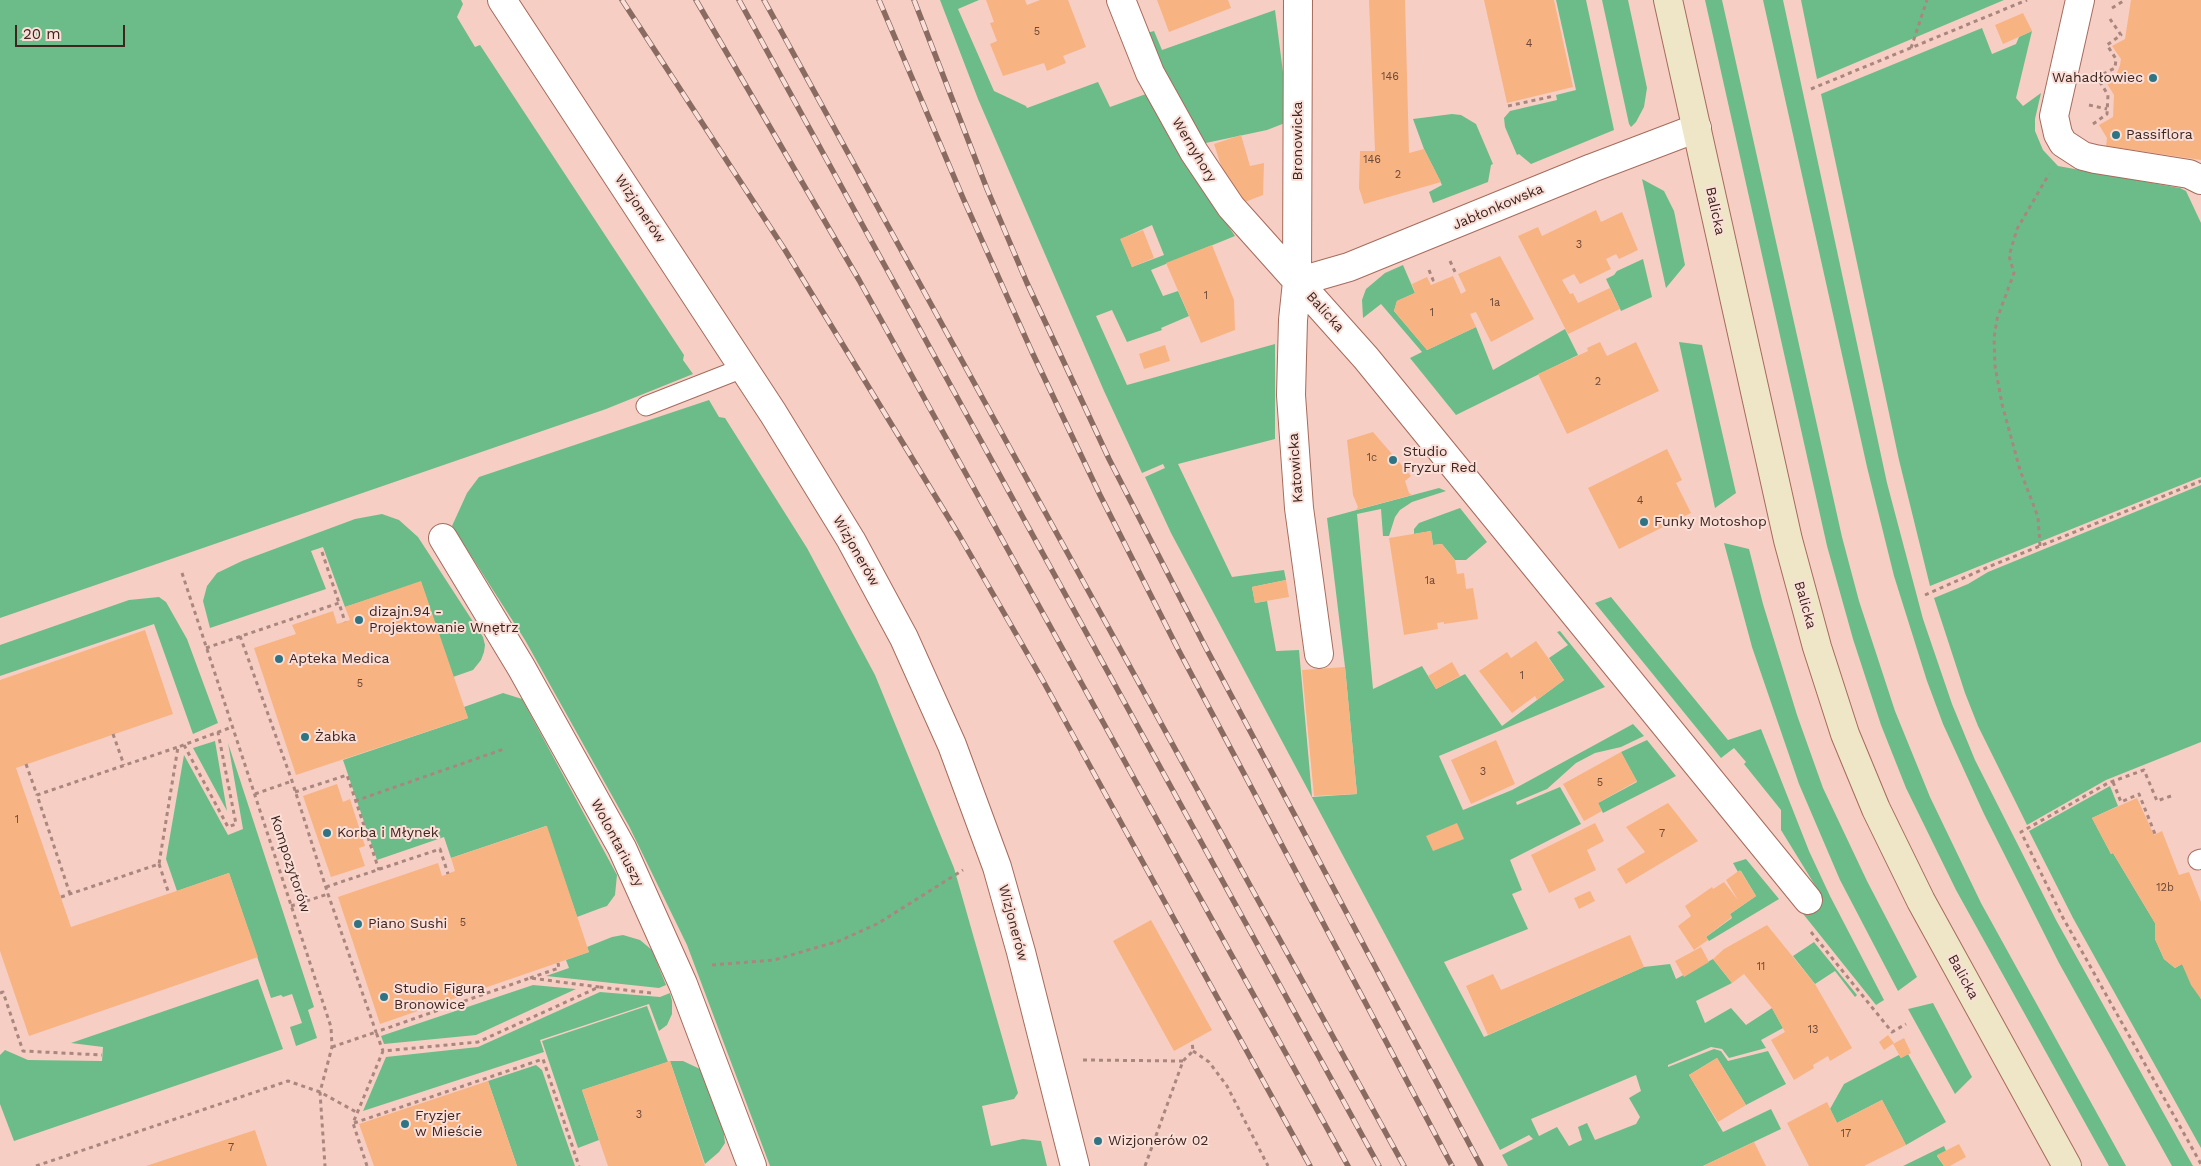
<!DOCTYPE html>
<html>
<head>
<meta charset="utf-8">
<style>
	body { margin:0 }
	#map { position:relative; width:2201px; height:1166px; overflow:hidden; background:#f7cec4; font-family:"Work Sans",sans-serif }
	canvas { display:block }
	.scale { position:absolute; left:15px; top:25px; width:110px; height:22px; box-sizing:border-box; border:2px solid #3e251e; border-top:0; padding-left:6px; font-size:15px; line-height:18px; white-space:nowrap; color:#3e251e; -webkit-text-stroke:4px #fadfd8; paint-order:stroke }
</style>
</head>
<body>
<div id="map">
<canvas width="2201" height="1166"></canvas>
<div class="scale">20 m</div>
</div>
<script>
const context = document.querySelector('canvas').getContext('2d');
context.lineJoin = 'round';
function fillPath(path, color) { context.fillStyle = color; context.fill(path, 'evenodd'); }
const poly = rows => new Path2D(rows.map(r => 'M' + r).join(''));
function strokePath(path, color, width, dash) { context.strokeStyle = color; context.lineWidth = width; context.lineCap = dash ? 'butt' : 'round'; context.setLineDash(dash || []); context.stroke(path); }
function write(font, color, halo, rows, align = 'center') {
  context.font = font + ' "Work Sans",sans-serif'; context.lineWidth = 4; context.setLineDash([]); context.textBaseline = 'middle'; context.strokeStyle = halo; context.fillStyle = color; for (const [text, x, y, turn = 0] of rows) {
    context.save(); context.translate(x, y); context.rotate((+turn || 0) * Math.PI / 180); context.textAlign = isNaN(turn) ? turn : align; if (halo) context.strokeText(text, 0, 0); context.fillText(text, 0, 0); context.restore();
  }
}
const green = poly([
	[0,0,461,0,463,4,457,17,475,47,480,45,684,355,683,360,693,374,606,409,0,618],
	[940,0,979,0,958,9,994,91,1026,106,1027,108,1098,82,1110,107,1146,94,1180,153,1235,236,1151,270,1163,296,1178,291,1189,316,1161,328,1162,330,1127,342,1112,310,1096,316,1127,385,1275,344,1275,439,1178,464,1232,577,1284,570,1286,580,1252,587,1255,603,1267,601,1276,651,1299,650,1312,797,1357,794,1345,667,1327,518,1439,488,1446,491,1412,502,1400,510,1395,517,1389,536,1383,536,1381,509,1357,514,1373,689,1422,666,1436,689,1465,674,1502,726,1564,680,1549,658,1568,645,1557,632,1560,631,1605,687,1439,756,1463,810,1512,790,1633,724,1644,736,1621,747,1595,753,1576,763,1547,789,1516,802,1517,805,1560,787,1581,824,1510,860,1522,890,1512,894,1528,929,1444,962,1484,1037,1644,967,1670,964,1676,979,1713,959,1732,983,1696,1001,1705,1023,1731,1008,1746,1025,1772,1008,1783,1028,1761,1040,1766,1048,1729,1058,1722,1049,1711,1047,1668,1065,1668,1067,1714,1049,1721,1051,1728,1061,1768,1051,1786,1084,1746,1105,1717,1058,1689,1075,1723,1132,1771,1109,1781,1129,1703,1166,1508,1166,1502,1155,1533,1139,1529,1135,1500,1150,1171,533,1145,477,1165,468,1163,464,1142,473,1104,391,978,99],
	[1152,225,1164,255,1132,267,1121,239],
	[1636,1075,1641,1091,1629,1098,1640,1117,1636,1124,1595,1140,1587,1123,1578,1127,1582,1140,1569,1146,1557,1127,1539,1136,1531,1119],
	[1556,0,1586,0,1614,130,1531,164,1519,154,1517,155,1505,127,1504,118,1510,111,1557,100,1556,95,1576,90],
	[1602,0,1628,0,1647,88,1644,107,1636,122,1631,127,1629,124],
	[1705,0,1722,0,1842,537,1859,601,1895,711,1930,797,1981,903,2126,1166,2109,1166,1956,890,1906,788,1881,725,1853,639,1827,546],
	[1763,0,1783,0,1887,483,1923,619,1952,704,1975,760,2056,920,2193,1166,2172,1166,2059,963,1984,814,1943,724,1927,681,1894,576,1867,467],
	[1801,0,2004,0,1817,79],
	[1275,10,1284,80,1285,123,1267,130,1201,144,1143,34,1154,31,1162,50],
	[1982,28,1992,54,2016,44,2019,37,2032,31,2016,98,2023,106,2041,93,2035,119,2035,131,2043,150,2058,166,2180,188,2186,191,2201,223,2201,477,1930,586,1899,460,1821,94],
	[1452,114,1461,115,1476,124,1493,164,1491,165,1488,182,1433,203,1429,192,1442,185,1424,149,1413,119],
	[1642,179,1664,191,1674,211,1685,265,1666,288],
	[1643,259,1652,297,1621,311,1606,279,1614,275,1617,271],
	[1403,265,1415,293,1397,301,1394,311,1427,350,1476,327,1493,370,1565,329,1578,355,1456,415,1410,358,1422,352,1381,304,1363,318,1362,300,1366,289,1385,273],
	[1679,342,1702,345,1736,493,1715,508],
	[709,400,719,417,725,418,807,548,875,675,954,868,1018,1093,1014,1099,982,1106,991,1146,1023,1139,1041,1141,1047,1166,770,1166,687,945,629,826,525,640,452,526,467,493,479,477],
	[2201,485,2201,742,2106,780,2027,825,1978,726,1965,693,1934,598,1968,584,1988,572],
	[1460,508,1487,542,1466,560,1455,560,1442,544,1433,545,1431,531,1414,534,1414,529,1419,523],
	[382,514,399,520,418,537,483,637,485,645,484,652,481,660,473,670,453,677,421,582,345,607,323,547,311,551,326,589,210,628,203,601,207,586,217,573,242,561,355,519],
	[1724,543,1749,549,1763,604,1797,715,1823,788,1867,881,1917,977,1898,991,1840,880,1799,784,1752,647],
	[159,597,166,602,187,639,218,723,193,734,154,624,0,676,0,645,129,600],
	[1611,597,1728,740,1761,729,1809,851,1830,896,1884,1000,1876,1005,1800,910,1821,895,1781,830,1781,810,1744,764,1746,762,1734,748,1721,758,1595,603],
	[503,693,522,699,617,875,615,895,607,906,601,908,577,917,546,826,451,858,444,837,377,860,343,760,468,718,464,707],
	[1647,740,1676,776,1603,813,1598,803,1637,782,1621,752],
	[215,741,227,811,193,748],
	[228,743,314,1007,308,1010,317,1038,296,1046,290,1027,302,1023,292,994,283,997,281,995,271,998,229,873,177,891,166,859,184,755,228,835,243,829],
	[2110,786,2118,806,2092,818,2111,854,2113,853,2155,923,2155,939,2164,959,2175,968,2182,964,2201,999,2201,1148,2073,918,2029,831],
	[1746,859,1779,899,1709,941,1706,937,1732,918,1730,914,1756,896,1741,871,1738,872,1733,863],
	[623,935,640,940,652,950,666,985,659,988,546,976,569,968,566,960,589,952,587,947,612,937],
	[1814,942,1857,995,1855,997,1835,971,1815,984,1793,956],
	[258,979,283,1049,14,1141,0,1104,0,1055,5,1050,28,1060,102,1061,103,1047,71,1043],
	[533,985,576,989,476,1035,384,1044,381,1036],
	[600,992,660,997,670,993,672,1001,672,1014,667,1025,659,1031,649,1004,540,1040,544,1052,363,1111,386,1057,478,1047],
	[1933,1003,1972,1077,1955,1094,1908,1009],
	[647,1006,668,1062,582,1090,599,1140,578,1148,542,1041],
	[1908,1054,1946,1122,1906,1145,1882,1100,1837,1123,1830,1109,1844,1084,1899,1055,1901,1058],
	[670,1061,683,1061,700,1069,723,1126,725,1143,719,1152,705,1164],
	[536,1065,542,1070,575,1166,517,1166,488,1081],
	[1944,1146,1946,1151,1937,1156,1944,1166,1903,1166]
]);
const building = poly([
	[986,0,1025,0,1027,5,1040,0,1068,0,1086,47,1063,56,1066,63,1047,71,1044,63,1003,76,990,44,997,41,990,23,994,22],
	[1157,0,1228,0,1231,8,1169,32],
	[1369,0,1405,0,1409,153,1424,149,1441,182,1364,204,1359,188,1360,151,1375,151],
	[1484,0,1554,0,1573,87,1507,103],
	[2131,0,2201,0,2201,160,2106,146,2107,138,2099,125,2113,117,2114,95,2106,82,2117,73,2120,65,2121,59,2112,46,2125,39],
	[2023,13,2032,31,2003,44,1995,25],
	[1241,135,1250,166,1264,163,1263,195,1245,202,1224,175,1214,144],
	[1596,210,1601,222,1622,212,1638,250,1619,259,1616,254,1606,259,1611,269,1580,284,1574,274,1562,280,1570,294,1573,293,1578,303,1610,288,1620,309,1568,334,1518,236,1538,227,1542,236],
	[1143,230,1154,258,1132,267,1120,239],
	[1212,245,1234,300,1235,330,1201,343,1166,263],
	[1500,256,1534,319,1491,342,1476,312,1470,314,1476,327,1427,350,1394,311,1397,301,1415,293,1412,284,1427,277,1431,285,1453,276,1461,294,1466,291,1458,274],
	[1600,342,1607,356,1636,342,1659,391,1567,434,1538,374,1588,351,1587,348],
	[1165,345,1170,361,1144,369,1139,354],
	[1373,432,1411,476,1405,481,1409,493,1412,495,1356,510,1358,507,1353,495,1347,440],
	[1667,449,1682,480,1676,483,1691,513,1619,549,1588,488],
	[1431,531,1433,545,1442,544,1455,560,1457,574,1464,573,1466,589,1473,588,1478,619,1444,624,1444,622,1437,623,1438,629,1404,635,1389,538],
	[1286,580,1289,597,1255,603,1252,587],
	[421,581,468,718,296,775,254,648,296,634,292,625,333,611,337,624,350,620,345,607],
	[145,630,173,714,16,768,71,927,229,873,258,957,29,1036,0,951,0,680],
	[1536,641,1564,680,1537,700,1535,696,1512,713,1479,671,1507,652,1511,658],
	[1452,662,1460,676,1436,689,1428,676],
	[1345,667,1357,794,1314,796,1302,670],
	[1496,740,1515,784,1471,804,1451,760],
	[1621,752,1637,781,1598,803,1602,811,1584,821,1563,784],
	[337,784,343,802,350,799,365,846,359,848,365,866,331,877,303,796],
	[2137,798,2154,835,2162,831,2179,875,2189,872,2201,902,2201,999,2191,985,2182,964,2175,968,2164,959,2155,939,2155,923,2113,853,2111,854,2092,818],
	[1668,803,1698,841,1626,884,1617,869,1645,852,1626,827],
	[1457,823,1464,839,1433,851,1426,836],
	[1595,823,1604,841,1587,850,1596,870,1549,893,1531,855],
	[547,826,589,952,380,1024,338,897,438,863,442,876,455,871,451,858],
	[1740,870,1756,896,1730,914,1732,917,1706,937,1708,940,1694,950,1678,926,1691,916,1685,906,1712,887,1713,889,1724,882,1738,900,1726,880],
	[1590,891,1595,901,1579,909,1574,898],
	[1151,920,1212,1030,1174,1051,1113,941],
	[1767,925,1815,984,1852,1048,1830,1061,1828,1056,1813,1065,1814,1068,1794,1080,1771,1040,1785,1032,1772,1008,1744,974,1732,983,1713,959,1724,949],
	[1630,935,1644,967,1488,1035,1466,986,1493,974,1501,990],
	[1701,947,1709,962,1684,977,1675,961],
	[1888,1035,1894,1043,1884,1050,1879,1042],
	[1904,1038,1911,1053,1901,1058,1893,1044],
	[1717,1058,1746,1105,1718,1122,1689,1075],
	[670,1061,705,1166,608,1166,582,1090],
	[488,1081,517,1166,374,1166,359,1124],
	[1882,1100,1906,1145,1864,1166,1809,1166,1787,1123,1827,1102,1837,1123],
	[255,1130,267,1166,146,1166],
	[1754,1142,1766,1166,1703,1166],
	[1959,1144,1966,1157,1950,1166,1944,1166,1937,1155]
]);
const path = poly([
	[2112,8,2125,0],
	[1911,48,1927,0],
	[1811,89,2027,0],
	[2089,105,2107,109],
	[1508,106,1554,96],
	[2093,124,2107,114,2108,95,2097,77,2115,68,2116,59,2107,45,2121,35,2110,19],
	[1450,261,1456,274],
	[1429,270,1433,280,1430,281],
	[2040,546,2038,517,2020,470,2002,404,1995,366,1994,338,1997,319,2014,273,2009,256,2017,229,2049,174],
	[322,552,339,603],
	[182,573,331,1027,332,1047,320,1092,325,1166],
	[1925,595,1988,567,2201,481],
	[240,636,292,781,328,894,376,1032,530,978,599,987],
	[206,648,339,603,345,622],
	[113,734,124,765],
	[184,745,228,827,236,824,218,732],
	[26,764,37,795],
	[2113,782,2121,802,2139,794,2155,834],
	[295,792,347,775,379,870],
	[255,794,292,781],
	[2171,796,2157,801,2144,770,2108,783,2021,832,2062,916,2201,1164],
	[355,801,504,749],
	[159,864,169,894],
	[326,887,440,849,448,874],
	[70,894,37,795,178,747],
	[61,897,159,864,178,747,232,727],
	[291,906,328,894],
	[1811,932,1892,1032,1906,1024],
	[712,965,774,960,839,941,877,924,963,870],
	[530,978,559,968,558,963],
	[0,993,3,992,23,1051,102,1055],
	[332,1047,376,1032,383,1051],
	[1193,1051,1209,1062,1227,1086,1268,1166],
	[1083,1060,1183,1061],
	[354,1123,543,1059,579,1166],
	[36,1166,288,1081,320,1092,358,1113],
	[367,1166,353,1123,383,1051,478,1042,599,987,651,993],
	[1145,1166,1183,1061,1193,1051,1192,1041]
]);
const lane = poly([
	[646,406,743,368],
	[2198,860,2201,859]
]);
const street = poly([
	[502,0,773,413,851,540,904,638,952,745,997,867,1021,952,1075,1166],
	[1121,0,1150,73,1194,152,1231,207,1366,358,1808,900],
	[1298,0,1297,282,1293,320,1291,395,1299,508,1319,654],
	[2080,0,2054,116,2058,134,2063,143,2083,156,2095,159,2189,174,2201,180],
	[1297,282,1349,267,1592,168,1697,128],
	[443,538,521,667,622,848,683,984,752,1166]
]);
const secondary = poly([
	[1668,0,1788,540,1817,647,1845,734,1876,809,1921,901,2067,1166]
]);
const rail = poly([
	[622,0,785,250,959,535,1042,679,1310,1166],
	[696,0,859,280,1348,1166],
	[739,0,1379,1166],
	[764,0,1404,1166],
	[879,0,963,198,1032,352,1100,495,1179,651,1452,1166],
	[914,0,987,189,1027,283,1109,459,1206,648,1481,1166]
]);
const markers = [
	[2153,78,5,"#2f7483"],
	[2116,135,5,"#2f7483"],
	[1393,460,5,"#2f7483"],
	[1644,522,5,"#2f7483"],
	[359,620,5,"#2f7483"],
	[279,659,5,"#2f7483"],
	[305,737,5,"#2f7483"],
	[327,833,5,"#2f7483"],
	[358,924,5,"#2f7483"],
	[384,997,5,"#2f7483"],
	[405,1124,5,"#2f7483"],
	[1098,1141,5,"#2f7483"]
];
const numberNames = [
	["5",1037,32],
	["4",1529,44],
	["146",1390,77],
	["146",1372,160],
	["2",1398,175],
	["3",1579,245],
	["1",1206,296],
	["1a",1495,303],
	["1",1432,313],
	["2",1598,382],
	["1c",1372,458],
	["4",1640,501],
	["1a",1430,581],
	["1",1522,676],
	["5",360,684],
	["3",1483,772],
	["5",1600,783],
	["1",17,820],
	["7",1662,834],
	["12b",2165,888],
	["5",463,923],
	["11",1761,967],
	["13",1813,1030],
	["3",639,1115],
	["17",1846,1134],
	["7",231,1148]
];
const poiNames = [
	["Wahadłowiec",2143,78,"right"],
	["Passiflora",2126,135],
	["Studio",1403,452],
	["Fryzur Red",1403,468],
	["Funky Motoshop",1654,522],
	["dizajn.94 -",369,612],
	["Projektowanie Wnętrz",369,628],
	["Apteka Medica",289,659],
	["Żabka",315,737],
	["Korba i Młynek",337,833],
	["Piano Sushi",368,924],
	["Studio Figura",394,989],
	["Bronowice",394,1005],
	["Fryzjer",415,1116],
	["w Mieście",415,1132],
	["Wizjonerów 02",1108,1141]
];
const streetNames = [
	["Bronowicka",1298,141,-90],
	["Wernyhory",1194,150,59],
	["Jabłonkowska",1498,207,-23],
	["Wizjonerów",640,209,56],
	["Balicka",1715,211,78],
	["Balicka",1325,312,48],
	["Katowicka",1296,468,-94],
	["Wizjonerów",856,551,60],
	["Balicka",1805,605,74],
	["Wolontariuszy",617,843,62],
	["Kompozytorów",290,864,72],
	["Wizjonerów",1013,923,75],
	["Balicka",1963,977,61]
];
fillPath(green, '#6cbc8a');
fillPath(building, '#f8b383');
strokePath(lane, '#a66b5c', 21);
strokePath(street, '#a66b5c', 30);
strokePath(secondary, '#a66b5c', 30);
strokePath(path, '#a9867e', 3, [4, 4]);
strokePath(lane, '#fff', 19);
strokePath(street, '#fff', 28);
strokePath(secondary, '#eee6c6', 28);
strokePath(rail, '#8a6b62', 5.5);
strokePath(rail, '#fadfd8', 4, [11]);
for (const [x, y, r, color] of markers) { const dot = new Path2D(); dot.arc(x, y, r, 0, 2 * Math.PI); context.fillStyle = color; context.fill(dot); strokePath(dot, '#fadfd8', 2); }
write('11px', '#6c4837', null, numberNames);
write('14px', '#3e251e', '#fadfd8', poiNames, 'left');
write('14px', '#3e251e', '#fadfd8', streetNames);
</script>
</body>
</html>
